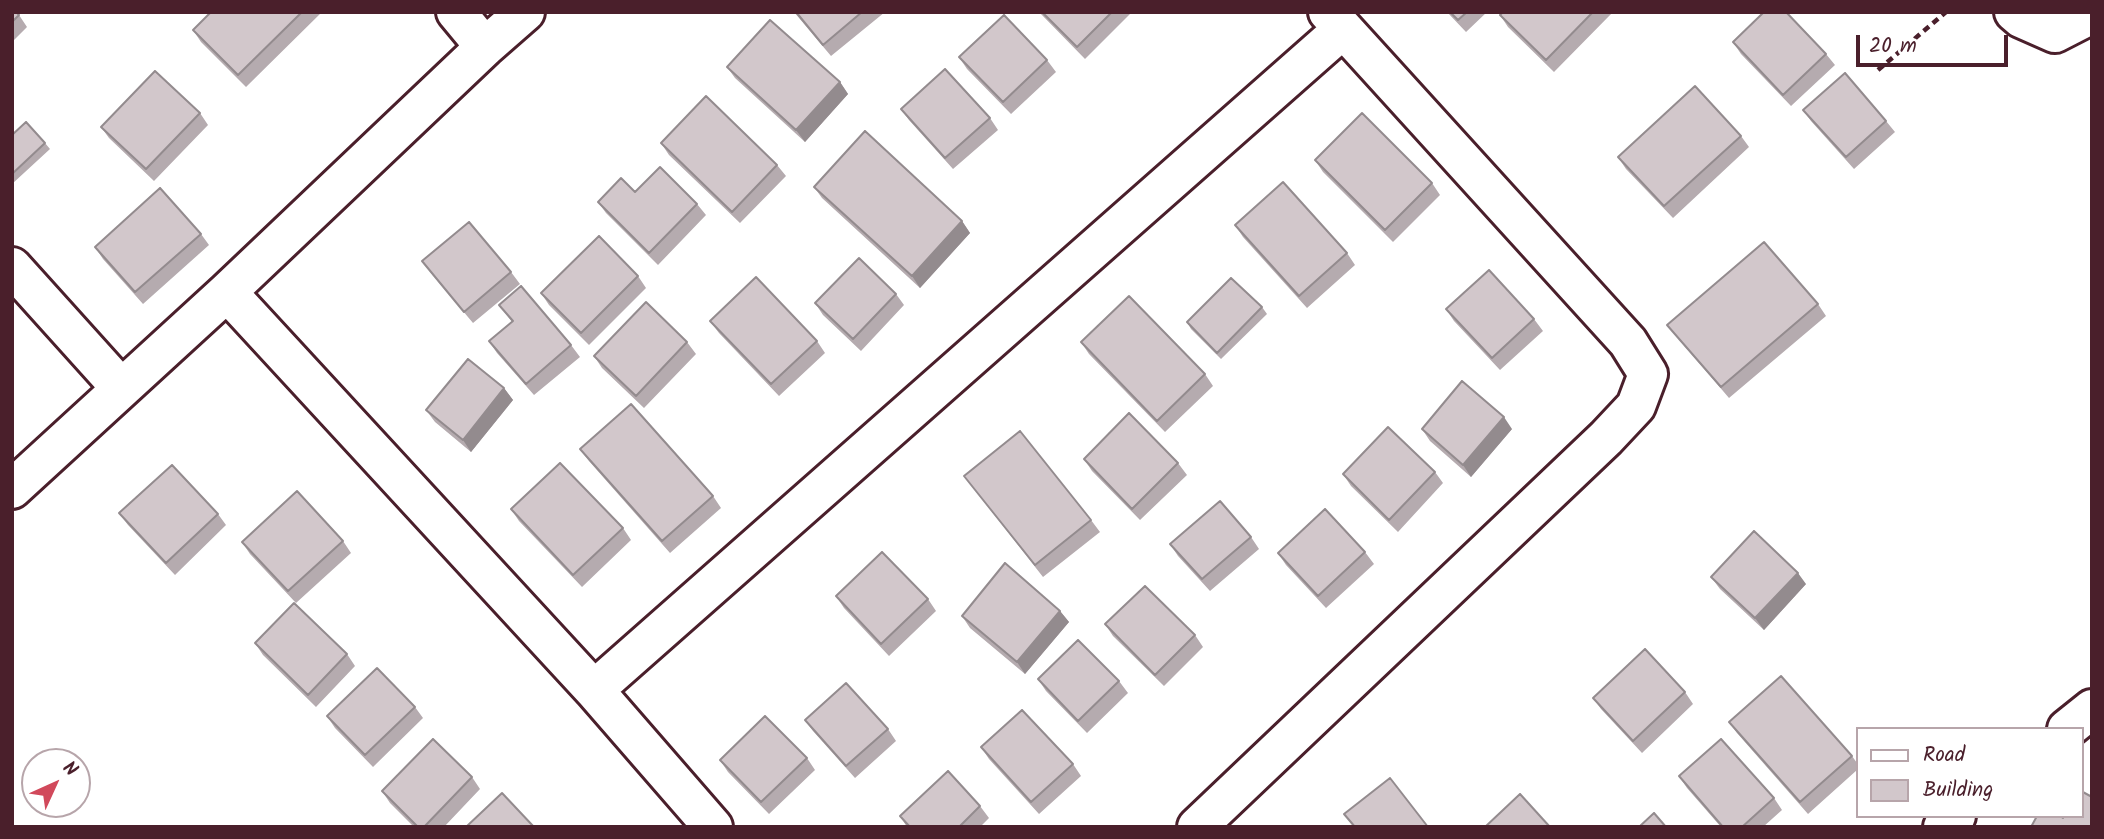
<!DOCTYPE html>
<html>
<head>
<meta charset="utf-8">
<style>
	body { margin:0 }
	#map { position:relative; width:2104px; height:839px; overflow:hidden; background:#fff; font-family:Kalam,sans-serif }
	canvas { display:block }
	.frame { position:absolute; inset:0; border:14px solid #4a1f2b; pointer-events:none }
	.legend { position:absolute; left:1856px; top:727px; width:228px; height:91px; box-sizing:border-box; background:#fff; border:2px solid #b7a5aa; margin:0; padding:9px 12px; list-style:none; font-size:21px; color:#4a1f2b }
	.legend li { display:flex; align-items:center; gap:14px; height:35px }
	.legend b { width:35px; border:2px solid #b7a5aa }
	.north { position:absolute; left:21px; top:748px; width:70px; height:70px; box-sizing:border-box; background:#fff; border:2px solid #b7a5aa; border-radius:50%; rotate:45deg; font-size:19px; font-weight:700; line-height:28px; text-align:center; color:#4a1f2b }
	.north::after { content:''; display:block; margin:auto; width:24px; height:32px; background:#d1495b; clip-path:polygon(50% 0,100% 100%,50% 72%,0 100%) }
	.scale { position:absolute; left:1856px; top:35px; width:152px; height:32px; box-sizing:border-box; border:4px solid #4a1f2b; border-top:0; padding-left:9px; font-size:21px; line-height:24px; white-space:nowrap; color:#4a1f2b; -webkit-text-stroke:5px #fff; paint-order:stroke }
</style>
</head>
<body>
<div id="map">
<canvas width="2104" height="839"></canvas>
<div class="frame"></div>
<ul class="legend">
<li><b style="height:9px;background:#fff"></b>Road</li>
<li><b style="height:19px;background:#d2c7cb"></b>Building</li>
</ul>
<div class="north">N</div>
<div class="scale">20 m</div>
</div>
<script>
const context = document.querySelector('canvas').getContext('2d');
context.lineJoin = 'round';
const poly = rows => new Path2D(rows.map(r => 'M' + r).join(''));
function strokePath(path, color, width, dash) { context.strokeStyle = color; context.lineWidth = width; context.lineCap = dash ? 'butt' : 'round'; context.setLineDash(dash || []); context.stroke(path); }
function fillPath(path, color) { context.fillStyle = color; context.fill(path, 'evenodd'); }
const path = poly([
	[1878,70,1946,12]
]);
const minor = poly([
	[456,12,485,47],
	[2014,12,2021,18,2055,33,2092,14],
	[12,267,121,388],
	[227,292,594,690,713,827],
	[12,489,227,292,485,47,525,12],
	[594,690,1343,29],
	[2067,729,2092,709],
	[1197,827,1606,438,1636,406,1648,374,1628,342,1328,12],
	[1943,827,1956,816]
]);
const wall = poly([
	[12,12,19,15,27,27,12,42],
	[211,12,322,12,246,87,201,42,193,30],
	[794,12,885,12,831,56],
	[1039,12,1128,12,1130,14,1085,59],
	[1447,12,1487,12,1466,32],
	[1503,12,1613,12,1554,72,1508,27,1500,15],
	[1733,42,1826,54,1835,65,1791,106,1741,54],
	[959,57,1047,60,1056,72,1011,114,967,69],
	[727,67,840,82,848,94,805,142,735,78],
	[901,109,990,118,998,130,953,169,909,120],
	[1803,110,1886,121,1895,132,1854,169,1811,121],
	[200,113,208,125,154,181,109,138,101,127],
	[12,135,45,143,50,149,12,184],
	[1741,136,1749,147,1673,218,1626,169,1618,157],
	[661,143,777,165,786,176,740,223,669,155],
	[1315,160,1432,183,1440,195,1393,242,1323,172],
	[814,187,962,221,970,233,920,288,822,198],
	[635,192,697,204,706,215,658,265,606,213,598,202],
	[1235,225,1347,253,1355,265,1307,308,1243,237],
	[201,234,209,245,143,304,103,259,95,247],
	[422,261,511,272,520,284,473,323,431,273],
	[638,276,646,288,589,345,549,305,541,293],
	[896,294,904,305,861,351,823,315,815,303],
	[1818,304,1826,316,1729,398,1676,336,1667,325],
	[499,305,571,345,580,357,534,395,497,353,489,341,512,322],
	[1262,307,1267,314,1221,359,1191,329,1187,322],
	[1446,309,1534,319,1543,331,1500,370,1454,321],
	[710,321,817,341,825,353,779,396,719,333],
	[687,342,696,354,644,408,602,368,594,356],
	[1081,342,1205,374,1213,386,1165,432,1089,354],
	[504,388,513,400,471,452,435,422,426,410],
	[1422,429,1512,429,1471,477,1430,441],
	[580,449,713,496,721,508,670,553,589,461],
	[1084,459,1178,463,1187,475,1140,520,1092,471],
	[1435,472,1443,483,1398,532,1351,486,1343,474],
	[964,476,1091,520,1100,532,1043,577],
	[511,509,623,528,631,540,582,587,519,521],
	[119,513,218,514,226,525,175,575,128,525],
	[1251,537,1259,549,1210,591,1178,556,1170,544],
	[343,541,351,553,296,603,250,554,242,542],
	[1365,552,1374,564,1326,608,1286,565,1278,553],
	[1711,577,1806,584,1764,630,1720,589],
	[836,596,928,599,936,611,889,656,844,608],
	[1060,611,1069,622,1025,674,970,628,962,616],
	[1105,624,1195,635,1203,647,1164,686,1113,636],
	[255,643,347,654,355,666,316,707,263,655],
	[1038,679,1119,681,1128,693,1087,733,1046,691],
	[1685,692,1693,704,1642,753,1601,709,1593,698],
	[415,707,423,718,373,767,335,728,327,716],
	[805,720,888,729,896,741,855,778,813,731],
	[1729,722,1852,756,1857,763,1857,770,1808,814,1737,733],
	[981,747,1073,764,1081,776,1039,814,989,759],
	[807,758,815,770,769,814,728,772,720,760],
	[1679,776,1774,798,1782,810,1763,827,1721,827,1687,788],
	[472,777,480,789,444,827,414,827,390,803,382,791],
	[980,806,989,818,980,827,907,827,900,816]
]);
const shadedWall = poly([
	[840,82,848,94,805,142,796,130],
	[962,221,970,233,920,288,912,276],
	[504,388,513,400,471,452,463,440],
	[1504,417,1512,429,1471,477,1463,465],
	[1798,573,1806,584,1764,630,1755,618],
	[1060,611,1069,622,1025,674,1017,662]
]);
const building = poly([
	[12,12,16,12,19,15,12,22,12,12],
	[211,12,302,12,238,75,193,30,211,12],
	[796,12,862,12,823,45,796,12],
	[1042,12,1112,12,1077,47,1042,12],
	[1450,12,1467,12,1458,20,1450,12],
	[1503,12,1593,12,1546,60,1500,15,1503,12],
	[1764,12,1786,12,1826,54,1783,95,1733,42,1764,12],
	[1004,15,1047,60,1003,102,959,57,1004,15],
	[770,20,840,82,796,130,727,67,770,20],
	[945,69,990,118,945,158,901,109,945,69],
	[155,71,200,113,146,169,101,127,155,71],
	[1845,73,1886,121,1846,157,1803,110,1845,73],
	[1695,86,1741,136,1664,206,1618,157,1695,86],
	[706,96,777,165,732,212,661,143,706,96],
	[1362,113,1432,183,1385,230,1315,160,1362,113],
	[26,122,45,143,12,174,12,135,26,122],
	[865,131,962,221,912,276,814,187,865,131],
	[660,167,697,204,649,253,598,202,621,178,635,192,660,167],
	[1283,182,1347,253,1299,296,1235,225,1283,182],
	[160,188,201,234,135,292,95,247,160,188],
	[469,222,511,272,464,312,422,261,469,222],
	[599,236,638,276,581,333,541,293,599,236],
	[1764,242,1818,304,1721,387,1667,325,1764,242],
	[859,258,896,294,853,339,815,303,859,258],
	[1489,270,1534,319,1492,358,1446,309,1489,270],
	[756,277,817,341,771,384,710,321,756,277],
	[1231,278,1262,307,1217,353,1187,322,1231,278],
	[521,286,571,345,526,384,489,341,513,321,499,305,521,286],
	[1129,296,1205,374,1157,421,1081,342,1129,296],
	[646,302,687,342,636,396,594,356,646,302],
	[468,359,504,388,463,440,426,410,468,359],
	[1462,381,1504,417,1463,465,1422,429,1462,381],
	[631,404,713,496,662,541,580,449,631,404],
	[1129,413,1178,463,1132,509,1084,459,1129,413],
	[1388,427,1435,472,1389,520,1343,474,1388,427],
	[1020,431,1091,520,1035,565,964,476,1020,431],
	[560,463,623,528,573,575,511,509,560,463],
	[172,465,218,514,166,563,119,513,172,465],
	[297,491,343,541,288,591,242,542,297,491],
	[1220,501,1251,537,1202,579,1170,544,1220,501],
	[1325,509,1365,552,1318,596,1278,553,1325,509],
	[1754,531,1798,573,1755,618,1711,577,1754,531],
	[882,552,928,599,881,644,836,596,882,552],
	[1005,563,1060,611,1017,662,962,616,1005,563],
	[1145,586,1195,635,1155,675,1105,624,1145,586],
	[294,603,347,654,308,695,255,643,294,603],
	[1078,640,1119,681,1078,721,1038,679,1078,640],
	[1645,649,1685,692,1633,741,1593,698,1645,649],
	[377,668,415,707,365,755,327,716,377,668],
	[1781,676,1852,756,1800,802,1729,722,1781,676],
	[846,683,888,729,846,766,805,720,846,683],
	[1022,710,1073,764,1031,802,981,747,1022,710],
	[765,716,807,758,761,802,720,760,765,716],
	[433,739,472,777,424,827,418,827,382,791,433,739],
	[1721,739,1774,798,1742,827,1723,827,1679,776,1721,739],
	[948,771,980,806,959,827,910,827,900,816,948,771],
	[1390,778,1428,827,1355,827,1344,814,1390,778],
	[2081,791,2092,797,2092,827,2031,827,2037,816,2060,816,2063,818,2064,816,2081,816,2081,791],
	[502,793,534,827,466,827,502,793],
	[1520,794,1550,827,1485,827,1520,794],
	[1654,813,1666,827,1639,827,1654,813]
]);
strokePath(minor, '#4a1f2b', 44);
strokePath(path, '#4a1f2b', 4.5, [7, 5]);
strokePath(minor, '#fff', 38);
fillPath(wall, '#b5abaf');
fillPath(shadedWall, '#938b8e');
fillPath(building, '#d2c7cb');
strokePath(building, '#938b8e', 2);
</script>
</body>
</html>
